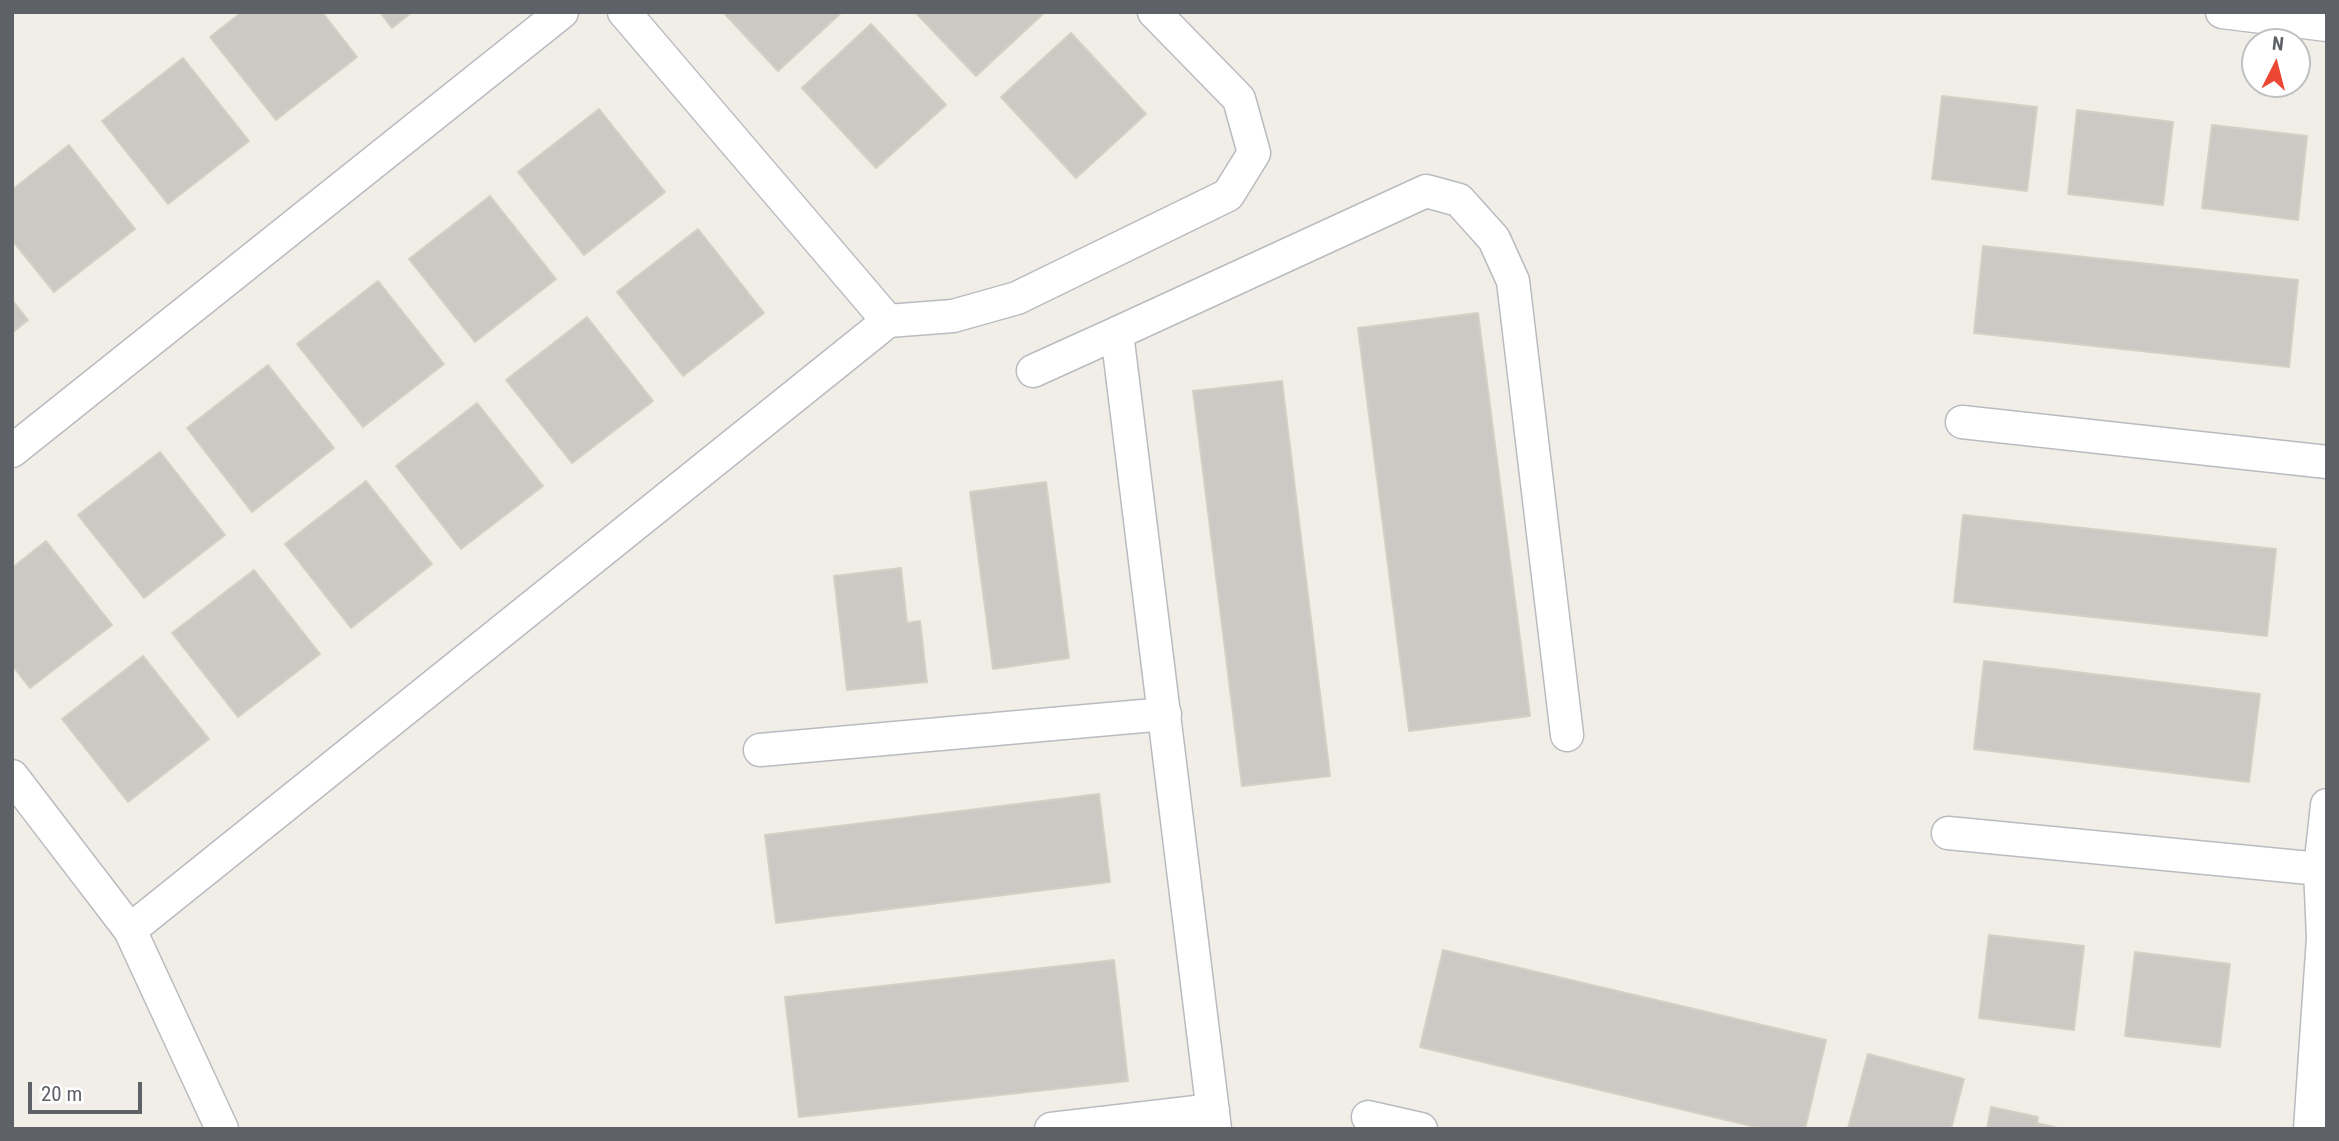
<!DOCTYPE html>
<html>
<head>
<meta charset="utf-8">
<style>
	body { margin:0 }
	#map { position:relative; width:2339px; height:1141px; overflow:hidden; background:#f0eee6; font-family:"Roboto Condensed",sans-serif }
	canvas { display:block }
	.frame { position:absolute; inset:0; border:14px solid #5e6167; pointer-events:none }
	.north { position:absolute; left:2241px; top:28px; width:70px; height:70px; box-sizing:border-box; background:#fff; border:2px solid #bfc0c2; border-radius:50%; rotate:6deg; font-size:19px; font-weight:700; line-height:28px; text-align:center; color:#5e6167 }
	.north::after { content:''; display:block; margin:auto; width:24px; height:32px; background:#eb4732; clip-path:polygon(50% 0,100% 100%,50% 72%,0 100%) }
	.scale { position:absolute; left:28px; top:1082px; width:114px; height:32px; box-sizing:border-box; border:4px solid #5e6167; border-top:0; padding-left:9px; font-size:21px; line-height:24px; white-space:nowrap; color:#5e6167; -webkit-text-stroke:5px #fff; paint-order:stroke }
</style>
</head>
<body>
<div id="map">
<canvas width="2339" height="1141"></canvas>
<div class="frame"></div>
<div class="north">N</div>
<div class="scale">20 m</div>
</div>
<script>
const context = document.querySelector('canvas').getContext('2d');
context.lineJoin = 'round';
function fillPath(path, color) { context.fillStyle = color; context.fill(path, 'evenodd'); }
const poly = rows => new Path2D(rows.map(r => 'M' + r).join(''));
function strokePath(path, color, width, dash) { context.strokeStyle = color; context.lineWidth = width; context.lineCap = dash ? 'butt' : 'round'; context.setLineDash(dash || []); context.stroke(path); }
const building = poly([
	[242,12,322,12,357,57,276,120,210,37,242,12],
	[380,12,412,12,392,28,380,12],
	[723,12,842,12,778,71,723,12],
	[915,12,1045,12,976,76,915,12],
	[871,24,946,105,876,168,802,88,871,24],
	[1071,33,1146,114,1076,178,1001,97,1071,33],
	[183,58,249,141,168,204,102,121,183,58],
	[1942,96,2037,107,2027,191,1932,179,1942,96],
	[599,109,665,192,584,255,518,172,599,109],
	[2077,110,2173,122,2163,205,2068,194,2077,110],
	[2212,125,2307,136,2298,220,2202,208,2212,125],
	[69,145,135,229,54,292,12,240,12,190,69,145],
	[490,196,556,279,475,342,409,259,490,196],
	[698,229,764,313,683,376,617,292,698,229],
	[1983,246,2298,280,2289,367,1974,333,1983,246],
	[378,281,444,364,363,427,297,344,378,281],
	[12,300,28,320,12,333,12,300],
	[1478,313,1530,716,1409,731,1358,328,1478,313],
	[587,317,653,401,572,463,506,380,587,317],
	[268,365,334,448,252,512,187,428,268,365],
	[1282,381,1330,776,1242,786,1193,391,1282,381],
	[477,403,543,486,461,549,396,466,477,403],
	[160,452,225,535,144,598,78,515,160,452],
	[366,481,432,564,351,628,285,544,366,481],
	[1046,482,1069,658,993,669,970,492,1046,482],
	[1963,515,2276,549,2267,636,1954,602,1963,515],
	[46,541,112,625,30,688,12,665,12,568,46,541],
	[901,568,907,623,920,621,927,682,847,690,834,576,901,568],
	[254,570,320,654,238,717,172,633,254,570],
	[143,656,209,739,128,802,62,719,143,656],
	[1984,661,2260,694,2249,782,1974,749,1984,661],
	[1099,794,1110,882,776,923,765,835,1099,794],
	[1989,935,2084,946,2074,1030,1979,1018,1989,935],
	[1443,950,1826,1040,1805,1129,1764,1129,1420,1047,1443,950],
	[2135,952,2230,964,2220,1047,2125,1036,2135,952],
	[1114,960,1128,1081,799,1117,785,997,1114,960],
	[1868,1054,1964,1079,1951,1129,1848,1128,1868,1054],
	[1991,1107,2038,1117,2037,1123,2062,1129,1987,1129,1991,1107]
]);
const minor = poly([
	[2222,12,2327,25],
	[888,321,953,316,1017,298,1228,195,1254,153,1239,99,1154,12],
	[1033,371,1117,333],
	[1962,422,2327,462],
	[12,451,562,12],
	[760,750,1165,714],
	[12,776,130,930,222,1129],
	[1948,833,2320,869],
	[130,930,888,321,624,12],
	[1368,1117,1421,1129],
	[1051,1129,1213,1110],
	[1215,1129,1117,333,1426,191,1459,200,1494,239,1513,281,1567,735],
	[2310,1129,2323,938,2320,869,2327,805]
]);
fillPath(building, '#ccc8c3');
strokePath(building, '#d5d0c5', 2);
strokePath(minor, '#b9bbc0', 35);
strokePath(minor, '#fff', 32);
</script>
</body>
</html>
